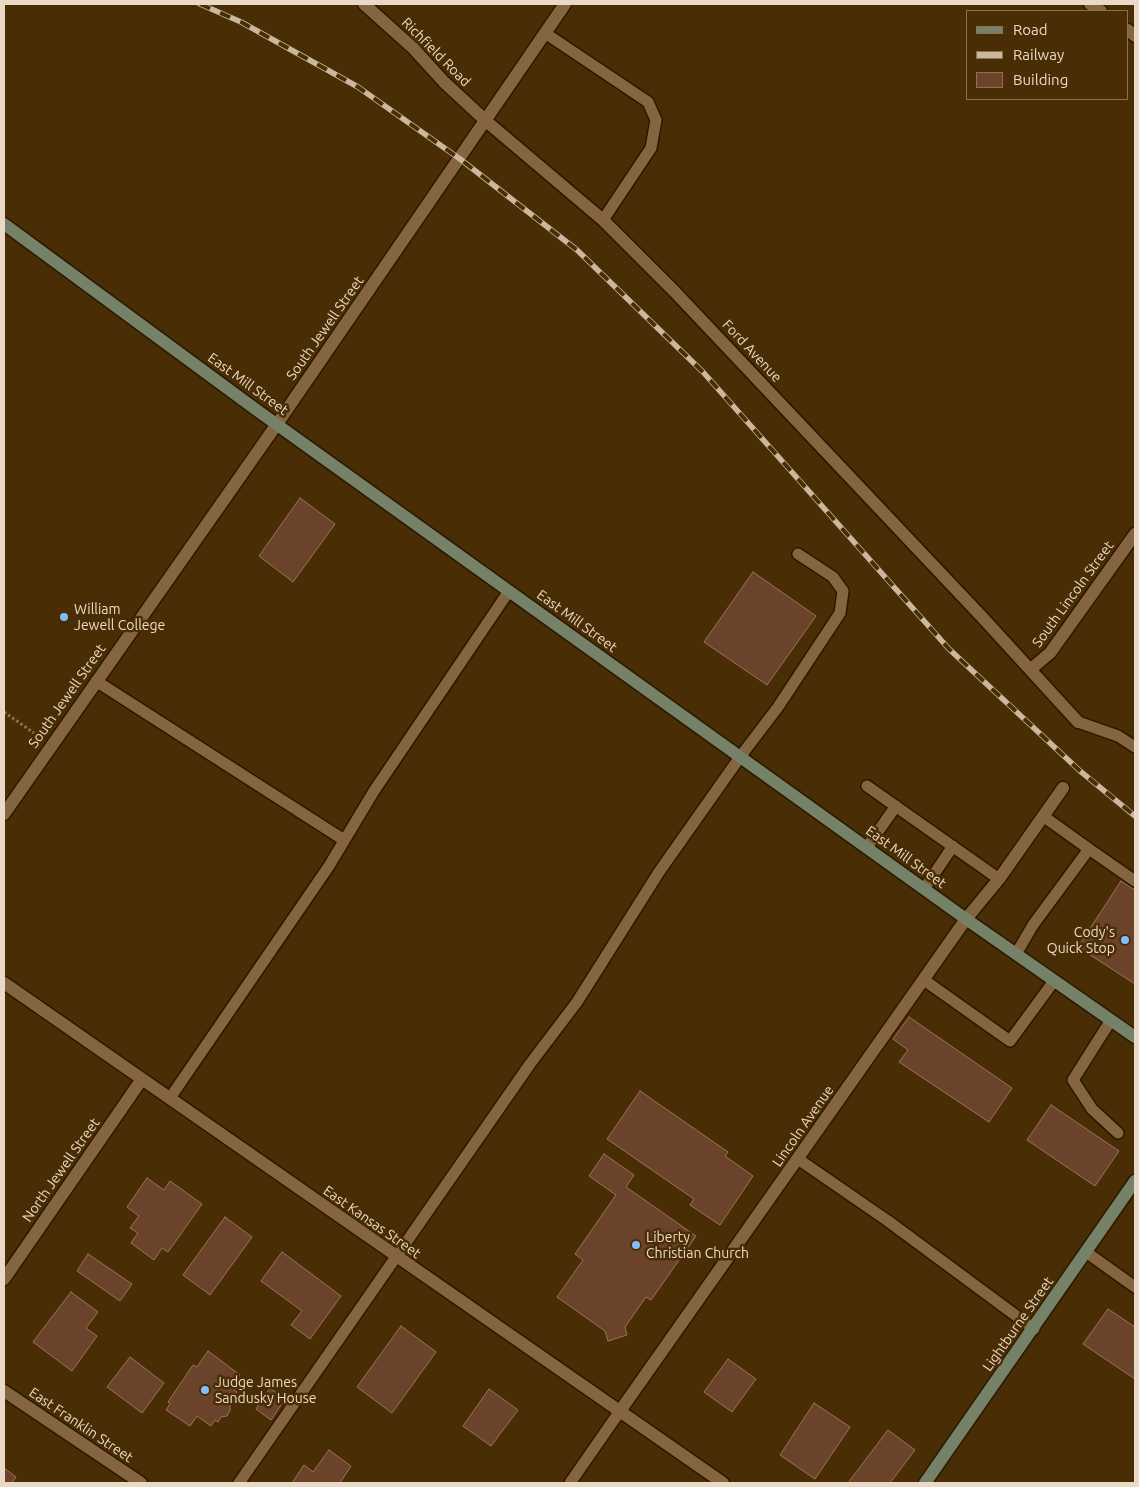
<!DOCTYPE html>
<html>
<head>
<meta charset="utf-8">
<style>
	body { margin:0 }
	#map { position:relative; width:1139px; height:1487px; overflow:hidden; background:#492e05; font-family:Ubuntu,sans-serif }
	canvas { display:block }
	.frame { position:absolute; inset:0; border:5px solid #ead9c5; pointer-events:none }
	.legend { position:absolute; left:966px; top:10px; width:162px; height:90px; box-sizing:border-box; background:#492e05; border:1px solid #897252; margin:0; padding:6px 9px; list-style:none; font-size:15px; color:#ead9c5 }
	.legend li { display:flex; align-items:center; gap:10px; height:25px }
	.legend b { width:25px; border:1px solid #897252 }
</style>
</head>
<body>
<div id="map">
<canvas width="1139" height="1487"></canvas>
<div class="frame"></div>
<ul class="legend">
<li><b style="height:6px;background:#758267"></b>Road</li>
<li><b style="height:6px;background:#cab79e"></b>Railway</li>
<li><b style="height:14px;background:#6b432b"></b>Building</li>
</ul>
</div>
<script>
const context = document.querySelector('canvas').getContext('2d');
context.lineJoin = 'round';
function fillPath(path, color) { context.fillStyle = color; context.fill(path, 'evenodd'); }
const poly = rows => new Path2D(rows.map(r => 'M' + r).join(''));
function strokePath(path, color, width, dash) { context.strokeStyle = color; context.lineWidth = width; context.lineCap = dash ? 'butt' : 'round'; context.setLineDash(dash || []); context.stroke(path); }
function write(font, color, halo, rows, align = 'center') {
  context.font = font + ' Ubuntu,sans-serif'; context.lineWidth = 5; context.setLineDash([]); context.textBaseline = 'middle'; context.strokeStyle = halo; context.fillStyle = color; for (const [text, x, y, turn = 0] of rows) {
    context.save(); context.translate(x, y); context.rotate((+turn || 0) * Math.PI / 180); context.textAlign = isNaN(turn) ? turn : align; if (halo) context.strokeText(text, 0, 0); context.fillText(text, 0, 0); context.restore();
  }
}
const building = poly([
	[300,498,335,524,293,582,259,556,300,498],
	[753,572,816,616,767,685,704,642,753,572],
	[1121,881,1135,890,1135,984,1078,947,1121,881],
	[909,1017,1012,1088,989,1122,899,1062,908,1050,893,1039,909,1017],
	[640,1091,728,1152,725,1156,753,1176,720,1225,690,1205,694,1199,607,1139,640,1091],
	[1051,1105,1119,1151,1095,1186,1027,1140,1051,1105],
	[604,1154,634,1175,626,1187,696,1236,651,1300,646,1297,625,1327,627,1335,608,1341,605,1331,557,1297,583,1260,575,1254,616,1195,589,1176,604,1154],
	[147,1178,164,1190,170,1181,202,1204,168,1252,162,1248,154,1260,131,1243,138,1233,130,1228,139,1216,127,1207,147,1178],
	[225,1217,252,1237,210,1295,183,1275,225,1217],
	[282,1252,341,1296,310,1339,291,1325,302,1311,261,1281,282,1252],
	[88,1254,132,1284,120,1301,77,1271,88,1254],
	[71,1292,98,1312,86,1328,97,1336,72,1371,33,1342,71,1292],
	[1108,1309,1135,1327,1135,1379,1083,1344,1108,1309],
	[401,1326,436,1352,392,1413,357,1387,401,1326],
	[208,1351,240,1375,232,1388,237,1392,230,1401,230,1410,227,1416,221,1417,218,1422,215,1420,211,1426,197,1416,190,1426,166,1410,170,1404,168,1402,193,1365,197,1367,208,1351],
	[130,1357,164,1383,142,1413,107,1387,130,1357],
	[728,1359,756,1379,732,1412,704,1392,728,1359],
	[270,1388,285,1399,271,1420,256,1409,270,1388],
	[489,1389,518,1410,491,1446,463,1426,489,1389],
	[814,1403,850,1427,815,1479,780,1455,814,1403],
	[888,1430,915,1450,890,1483,848,1483,888,1430],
	[329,1450,351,1466,340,1483,292,1483,304,1465,313,1472,329,1450],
	[4,1468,16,1477,12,1483,4,1483,4,1468]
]);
const path = poly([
	[4,712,34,733]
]);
const service = poly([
	[545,33,648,102,656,120,651,148,603,220],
	[96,681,344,840],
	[1078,722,1118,736,1135,747],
	[867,786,999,879],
	[1043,816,1089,849],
	[867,847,896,806],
	[924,889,953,846],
	[1016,954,1033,925,1089,849,1135,881],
	[924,980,1010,1041,1054,981],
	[1111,1020,1073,1080,1092,1109,1118,1133],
	[170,1098,329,866,374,791,509,591],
	[798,1159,888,1221,1034,1329],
	[1086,1252,1135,1287],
	[239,1483,530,1064,577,1002,659,872,740,757,778,707,840,613,843,591,833,577,798,554],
	[570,1483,620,1411]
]);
const minor = poly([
	[364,4,413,48,444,82,486,121,603,220,675,292,982,617,1078,722],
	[1090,4,1101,11],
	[1128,30,1135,36],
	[1031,669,1050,653,1135,534],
	[4,814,277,424,565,4],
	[4,983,723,1483],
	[4,1279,142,1079],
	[4,1391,141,1483],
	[620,1411,966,919,999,879,1063,788]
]);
const secondary = poly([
	[4,224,258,411,966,919,1135,1037],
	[925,1483,1135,1181]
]);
const rail = poly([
	[200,4,241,22,358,87,460,159,577,250,703,372,949,649,1079,770,1135,816]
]);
const markers = [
	[64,617,5,"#83bcfb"],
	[1125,940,5,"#83bcfb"],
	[636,1245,5,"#83bcfb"],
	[205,1390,5,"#83bcfb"]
];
const streetNames = [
	["Richfield Road",436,52,45],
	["South Jewell Street",325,328,-55],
	["Ford Avenue",752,351,47],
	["East Mill Street",248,384,36],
	["South Lincoln Street",1073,594,-54],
	["East Mill Street",577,621,36],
	["South Jewell Street",67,696,-55],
	["East Mill Street",906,857,36],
	["Lincoln Avenue",803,1126,-55],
	["North Jewell Street",61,1170,-55],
	["East Kansas Street",372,1222,35],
	["Lightburne Street",1018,1324,-55],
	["East Franklin Street",81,1425,34]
];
const poiNames = [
	["William",74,609],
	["Jewell College",74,625],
	["Cody's",1115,932,"right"],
	["Quick Stop",1115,948,"right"],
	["Liberty",646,1237],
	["Christian Church",646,1253],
	["Judge James",215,1382],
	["Sandusky House",215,1398]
];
fillPath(building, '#6b432b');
strokePath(building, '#9d7259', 1);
strokePath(service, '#2b1700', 14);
strokePath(minor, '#2b1700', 15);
strokePath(secondary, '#2b1700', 15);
strokePath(path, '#8b7453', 3, [2.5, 2.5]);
strokePath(service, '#846540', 11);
strokePath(minor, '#846540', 12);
strokePath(secondary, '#758267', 12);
strokePath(rail, '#cab79e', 5.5);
strokePath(rail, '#492e05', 4, [11]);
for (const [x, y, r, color] of markers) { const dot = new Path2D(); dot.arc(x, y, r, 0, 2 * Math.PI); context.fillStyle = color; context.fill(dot); strokePath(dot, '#492e05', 2); }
write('14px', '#ead9c5', '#492e05', streetNames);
write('14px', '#ead9c5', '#492e05', poiNames, 'left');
</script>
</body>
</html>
